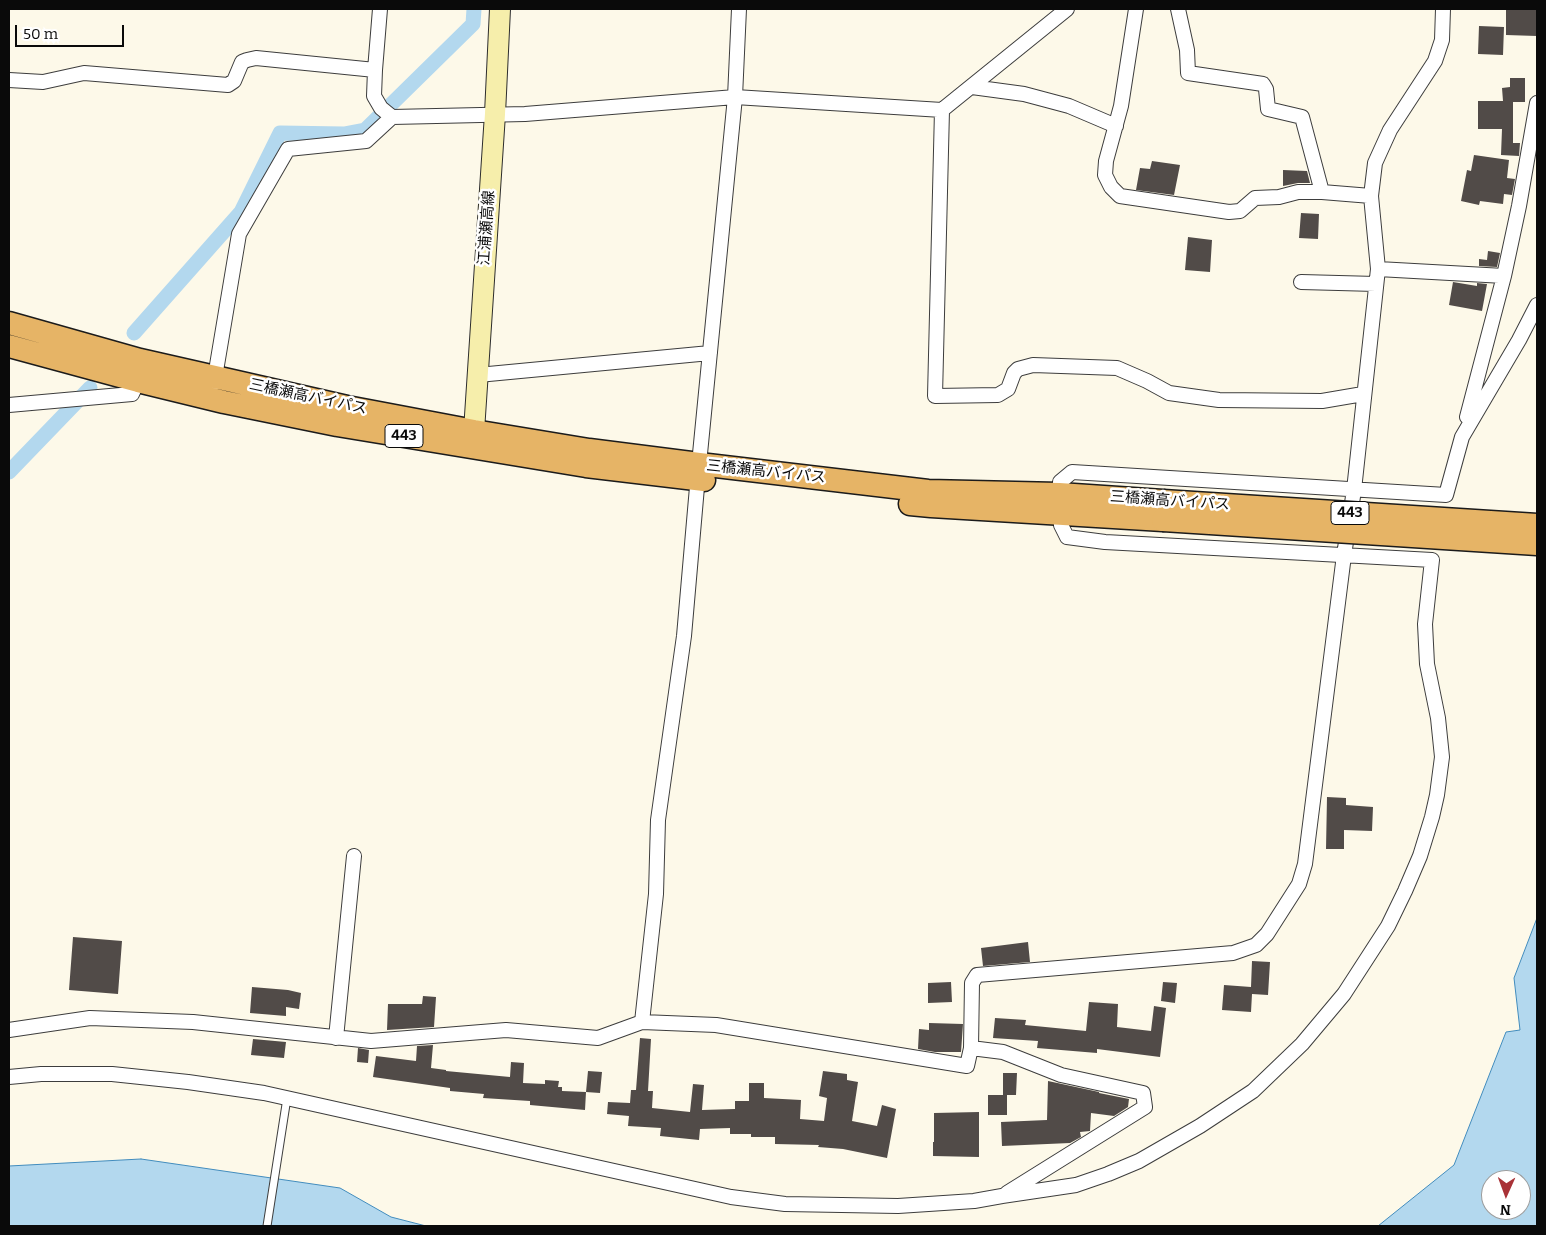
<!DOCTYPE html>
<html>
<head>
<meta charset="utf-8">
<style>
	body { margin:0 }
	#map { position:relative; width:1546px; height:1235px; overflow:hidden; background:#fdf9e9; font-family:Bitter,serif }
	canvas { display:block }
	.frame { position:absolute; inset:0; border:10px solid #0a0a0a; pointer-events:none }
	.north { position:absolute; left:1481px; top:1170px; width:50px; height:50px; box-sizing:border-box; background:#fff; border:1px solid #9d9d9d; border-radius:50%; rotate:182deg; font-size:14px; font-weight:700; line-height:20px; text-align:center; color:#0a0a0a }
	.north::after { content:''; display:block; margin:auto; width:18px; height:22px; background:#a93237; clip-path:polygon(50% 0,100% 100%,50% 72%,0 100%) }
	.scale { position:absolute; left:15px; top:25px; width:109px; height:22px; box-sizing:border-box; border:2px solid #0a0a0a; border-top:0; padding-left:6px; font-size:15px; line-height:18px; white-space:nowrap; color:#0a0a0a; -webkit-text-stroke:4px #fff; paint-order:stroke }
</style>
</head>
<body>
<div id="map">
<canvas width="1546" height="1235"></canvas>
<div class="frame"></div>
<div class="north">N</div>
<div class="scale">50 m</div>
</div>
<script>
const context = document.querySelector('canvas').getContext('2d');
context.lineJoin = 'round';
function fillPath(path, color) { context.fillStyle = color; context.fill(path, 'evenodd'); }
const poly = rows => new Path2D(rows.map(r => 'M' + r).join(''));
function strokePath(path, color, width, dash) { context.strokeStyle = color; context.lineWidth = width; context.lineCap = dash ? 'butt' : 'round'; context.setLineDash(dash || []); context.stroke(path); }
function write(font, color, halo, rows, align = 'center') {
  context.font = font + ' Bitter,"Noto Sans JP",serif'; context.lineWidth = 5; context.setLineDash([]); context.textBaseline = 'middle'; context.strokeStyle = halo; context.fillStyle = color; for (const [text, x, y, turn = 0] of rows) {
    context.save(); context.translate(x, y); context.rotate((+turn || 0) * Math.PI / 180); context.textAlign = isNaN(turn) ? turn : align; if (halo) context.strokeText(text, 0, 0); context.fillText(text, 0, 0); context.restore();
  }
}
const water = poly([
	[1537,918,1537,1226,1378,1226,1454,1165,1506,1032,1520,1030,1514,978,1537,918],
	[1491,1180,1521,1180,1521,1210,1491,1210,1491,1180],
	[141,1159,340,1188,391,1217,426,1226,9,1226,9,1166,141,1159]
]);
const canal = poly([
	[134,333,241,212,280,133,344,134,365,130,473,24,474,9],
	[9,472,90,388]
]);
const building = poly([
	[1506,9,1537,9,1537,36,1506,35],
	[1479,26,1504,27,1503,55,1478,54],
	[1510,78,1525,78,1525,102,1513,102,1513,143,1520,143,1519,156,1501,155,1502,129,1478,129,1478,101,1503,101,1502,88,1510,87],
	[1474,155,1509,160,1507,178,1515,179,1512,195,1504,194,1503,204,1480,201,1479,205,1461,201,1467,170,1471,171],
	[1152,161,1180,165,1174,195,1136,190,1140,168,1150,169],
	[1283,170,1307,171,1310,183,1298,183,1283,186],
	[1301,213,1319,214,1318,239,1299,238],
	[1188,237,1212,240,1210,272,1185,270],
	[1488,251,1500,253,1497,267,1479,266,1479,259,1487,260],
	[1453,282,1477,286,1477,283,1487,284,1482,311,1449,305],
	[1327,797,1346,798,1346,805,1373,807,1372,831,1344,830,1344,849,1326,849],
	[73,937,122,941,118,994,69,990],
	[1028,942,1030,962,983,966,981,948],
	[1252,961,1270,962,1268,995,1252,994,1251,1012,1222,1010,1224,985,1251,987],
	[951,982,952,1002,928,1003,928,983],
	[1163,982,1177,983,1175,1003,1161,1001],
	[252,987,288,990,301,993,299,1009,286,1007,286,1016,250,1013],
	[423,996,436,997,434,1027,387,1030,388,1004,422,1004],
	[1089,1002,1118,1004,1117,1027,1151,1031,1154,1006,1166,1008,1160,1057,1097,1049,1097,1053,1037,1048,1038,1041,993,1038,995,1018,1026,1020,1025,1025,1086,1031],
	[929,1023,963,1024,961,1052,935,1052,918,1049,919,1029,929,1030],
	[640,1038,651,1039,648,1091,653,1091,652,1108,690,1112,693,1084,704,1085,702,1110,735,1109,735,1101,749,1101,749,1083,764,1083,764,1098,801,1100,800,1119,824,1121,827,1098,819,1096,823,1071,847,1074,847,1080,858,1082,852,1121,877,1126,882,1105,896,1109,887,1158,843,1149,818,1147,819,1145,775,1144,775,1137,751,1137,751,1134,730,1134,730,1128,700,1129,699,1140,660,1136,661,1128,628,1126,629,1116,607,1114,608,1102,630,1103,631,1090,636,1090],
	[253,1039,286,1042,284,1058,251,1055],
	[433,1045,431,1068,446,1070,446,1071,510,1077,511,1062,524,1063,523,1083,545,1084,545,1080,559,1081,558,1087,562,1087,562,1091,586,1092,585,1110,530,1105,530,1101,483,1098,484,1094,450,1091,450,1088,373,1077,376,1056,416,1061,417,1046],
	[358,1048,369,1050,368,1063,357,1062],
	[588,1071,602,1072,600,1093,586,1092],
	[1003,1073,1017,1073,1016,1095,1003,1095],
	[1048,1081,1099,1092,1099,1093,1129,1099,1128,1107,1114,1116,1091,1113,1090,1131,1080,1132,1081,1137,1070,1143,1002,1146,1001,1122,1047,1120],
	[988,1095,1007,1095,1007,1115,988,1115],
	[979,1112,979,1157,933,1156,933,1142,934,1142,934,1113]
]);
const service = poly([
	[267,1226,287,1098]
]);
const minor = poly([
	[1136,9,1121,106,1106,161,1105,175,1111,187,1120,196,1229,212,1240,211,1255,198,1279,197,1298,192,1322,192,1371,196],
	[1178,9,1187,50,1188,73,1263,84,1266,89,1268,109,1302,117,1322,192],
	[375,70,380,9],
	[9,80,43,82,84,73,228,85,234,81,242,62,247,60,256,58,375,70,374,96,381,108,392,117,525,114,735,97,942,110,1067,9],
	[972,87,1024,94,1069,106,1116,126],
	[942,110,935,396,998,395,1008,389,1014,373,1018,369,1033,365,1117,368,1147,381,1169,393,1219,400,1322,401,1363,394],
	[1378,269,1504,276],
	[1301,282,1376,284],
	[478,375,710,353],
	[213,384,215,377,239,234,288,149,366,141,392,117],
	[9,405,132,394,138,381],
	[1467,417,1504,276,1519,206,1537,103],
	[642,1022,656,894,658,820,684,636,699,464,735,97,739,9],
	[9,1030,90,1018,193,1022,371,1041,506,1030,598,1038,642,1022,716,1025,967,1066,971,1048,972,983,977,975,1233,953,1256,945,1267,934,1299,884,1305,864,1344,555,1354,490,1378,269,1371,196,1375,163,1390,130,1435,61,1442,40,1443,9],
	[336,1038,354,856],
	[971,1048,1003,1052,1061,1075,1143,1093,1145,1107,1007,1193],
	[9,1077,41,1074,112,1074,188,1082,264,1093,731,1197,785,1204,898,1206,974,1201,1002,1196,1076,1185,1108,1174,1139,1161,1200,1126,1253,1091,1302,1044,1344,994,1388,926,1405,891,1420,856,1432,817,1437,795,1442,757,1438,718,1427,664,1425,624,1432,560,1105,542,1067,537,1061,525,1059,494,1060,482,1072,472,1446,495,1462,437,1519,340,1537,305]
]);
const secondary = poly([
	[473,446,495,114,500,9]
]);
const trunk = poly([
	[9,323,140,360,347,407,474,431,589,450,699,464,928,491,1059,494,1163,501],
	[9,346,138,381,224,402,337,425,586,466,704,480],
	[910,504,931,506,1163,520]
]);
const trunkBridge = poly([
	[1163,501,1537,525],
	[1163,520,1537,544]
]);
const shields = [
	[404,436,38],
	[1350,513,38]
];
const shieldNames = [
	["443",404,436],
	["443",1350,513]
];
const streetNames = [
	["江浦瀬高線",487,228,-86],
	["三橋瀬高バイパス",308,397,12],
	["三橋瀬高バイパス",766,472,6],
	["三橋瀬高バイパス",1170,501,4]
];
fillPath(water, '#b3d8ee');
strokePath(water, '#428cbd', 1);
strokePath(canal, '#b3d8ee', 15);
fillPath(building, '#514b48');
strokePath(service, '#3d3d3d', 9);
strokePath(minor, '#3d3d3d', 16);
strokePath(secondary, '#2c2c2c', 22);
strokePath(trunk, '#1b1b1b', 25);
strokePath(service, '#fff', 7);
strokePath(minor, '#fff', 14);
strokePath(secondary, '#f6eeab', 20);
strokePath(trunk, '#e6b466', 22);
strokePath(trunkBridge, '#1b1b1b', 25, []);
strokePath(trunkBridge, '#e6b466', 22);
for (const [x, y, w] of shields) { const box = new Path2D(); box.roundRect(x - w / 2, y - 11.5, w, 23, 4); context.fillStyle = '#fff'; context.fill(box); strokePath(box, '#0a0a0a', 1); }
write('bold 14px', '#0a0a0a', null, shieldNames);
write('15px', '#0a0a0a', '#fff', streetNames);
</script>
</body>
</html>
